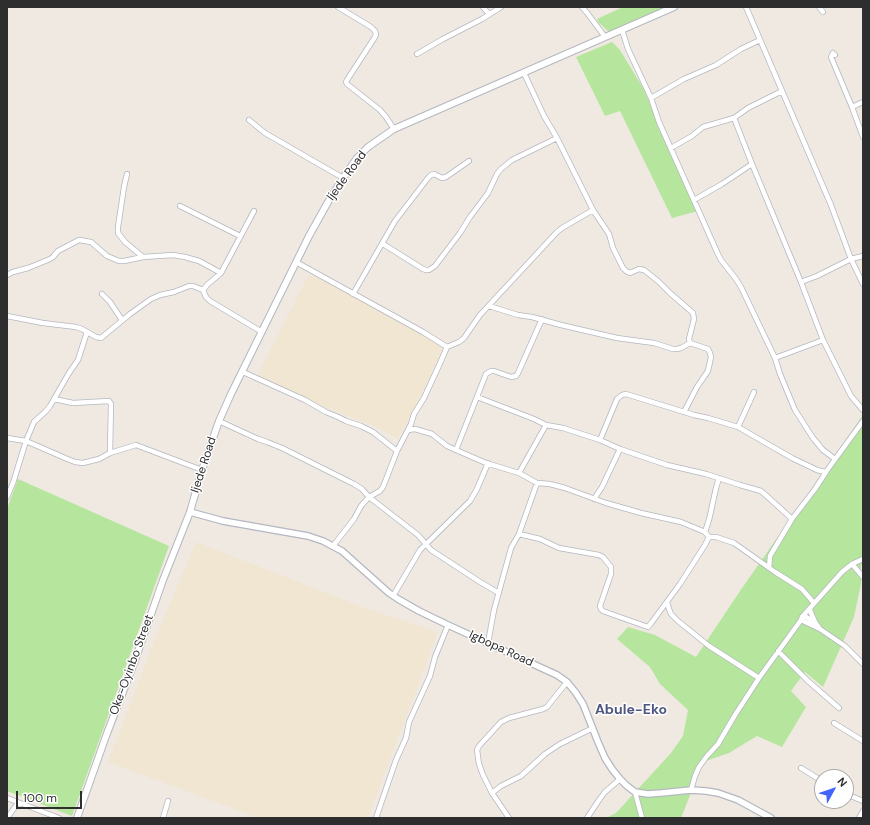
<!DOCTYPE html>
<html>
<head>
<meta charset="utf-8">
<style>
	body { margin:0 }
	#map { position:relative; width:870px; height:825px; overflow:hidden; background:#efe9e1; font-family:"DM Sans",sans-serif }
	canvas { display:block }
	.frame { position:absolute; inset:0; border:8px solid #2e2e2e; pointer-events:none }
	.north { position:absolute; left:814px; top:769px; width:40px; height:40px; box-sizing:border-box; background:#fff; border:1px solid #ababab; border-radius:50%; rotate:50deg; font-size:11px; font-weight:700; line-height:16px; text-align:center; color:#2e2e2e }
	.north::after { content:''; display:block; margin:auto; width:14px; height:18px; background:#4264fb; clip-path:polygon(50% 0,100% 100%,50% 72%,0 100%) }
	.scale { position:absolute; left:16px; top:791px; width:66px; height:18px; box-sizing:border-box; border:2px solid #2e2e2e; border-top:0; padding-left:5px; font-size:12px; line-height:14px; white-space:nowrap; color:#2e2e2e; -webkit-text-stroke:3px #fff; paint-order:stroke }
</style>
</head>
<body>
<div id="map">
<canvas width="870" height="825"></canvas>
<div class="frame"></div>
<div class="north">N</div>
<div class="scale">100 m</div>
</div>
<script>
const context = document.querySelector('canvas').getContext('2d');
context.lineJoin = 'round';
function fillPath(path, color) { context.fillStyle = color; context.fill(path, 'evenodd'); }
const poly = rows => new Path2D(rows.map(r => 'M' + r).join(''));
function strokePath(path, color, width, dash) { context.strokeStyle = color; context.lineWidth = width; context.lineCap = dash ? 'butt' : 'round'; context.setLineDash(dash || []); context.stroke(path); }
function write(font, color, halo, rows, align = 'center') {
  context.font = font + ' "DM Sans",sans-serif'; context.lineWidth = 3; context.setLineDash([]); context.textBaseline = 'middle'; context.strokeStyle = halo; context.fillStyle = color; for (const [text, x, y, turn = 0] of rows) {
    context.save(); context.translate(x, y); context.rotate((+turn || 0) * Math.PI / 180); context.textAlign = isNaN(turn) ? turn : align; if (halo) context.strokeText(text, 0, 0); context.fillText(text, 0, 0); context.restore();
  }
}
const education = poly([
	[309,274,328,283,423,334,441,347,442,350,424,389,398,439,377,427,317,404,257,376],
	[196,542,365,608,438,632,368,818,259,818,108,762,155,639]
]);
const green = poly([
	[623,7,665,7,614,31,609,32,599,23,597,19],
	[612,42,620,50,643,88,698,211,672,218,620,111,605,116,576,57],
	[863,415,863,563,861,565,861,584,854,617,823,687,805,672,791,691,806,707,782,747,757,736,729,753,703,762,681,818,606,818,616,813,671,753,683,736,688,710,660,684,650,667,617,639,628,627,655,635,696,657,740,591],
	[18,479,169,546,72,816,7,791,7,509]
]);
const minor = poly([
	[338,7,371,27,375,31,376,34,375,37,347,80,346,82,347,84,380,110,386,117,394,129],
	[483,7,489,14],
	[582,7,588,14,605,37],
	[746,7,831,205,851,259,863,284],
	[819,7,823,12],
	[622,30,628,49,651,98,659,122,717,252,721,260,736,279,741,287,775,358,780,374,795,410,813,438,823,450,835,459],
	[417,54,443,39,482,19,501,7],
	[835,55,833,53,831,57,852,107],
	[524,73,544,116,557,138,593,210,609,234,613,248,623,268,626,271,630,273,639,269,644,270,658,281,670,293,693,313,694,319,689,339,690,343],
	[651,98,684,79,716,65,741,49,760,40],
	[863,102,852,107,863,137],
	[734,118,752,164,801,282,823,340,851,396,863,410],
	[249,120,265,133,343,178],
	[671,148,692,136,703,127,734,118,748,108,782,91],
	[127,174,124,187,118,227,118,233,125,242,143,257],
	[694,200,722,184,752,164],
	[180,206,240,236],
	[254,211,221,273,207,285,203,290,206,297,210,301,262,332],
	[383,244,423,269,426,270,429,270,435,266,460,233,470,217,488,193,497,174,501,169,512,160,557,138],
	[296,262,423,332,447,347],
	[7,275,13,272,28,268,50,259,53,257,58,251,79,240,91,242,107,256,119,261,124,261,143,257,173,255,185,257,199,261,221,273],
	[801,282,817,276,851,259,863,256],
	[102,294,110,302,122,320],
	[353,294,395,221,428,178,431,175,434,174,442,178,446,177,469,161],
	[489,306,518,315,532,317,561,325,617,338,654,343,673,349,677,349,681,348,690,343,708,349,710,353,711,357,708,371,697,387,684,412],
	[7,316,43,323,76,327,82,329,96,337,101,338,130,314,151,299,160,295,174,292,189,286,193,286,203,290],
	[775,358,823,340],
	[243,372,305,400,326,412,338,417,346,421,361,426,373,432,397,451],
	[477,397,534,419,546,425,563,428,600,440,620,449,667,465,706,474,740,485,761,491,769,498,792,519],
	[54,399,73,403,109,401,111,404,110,453],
	[219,421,258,439,267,442,282,448,354,484,362,489,369,497,418,535,431,550,480,582,499,593],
	[738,427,754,392],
	[408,430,415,429,432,434,447,446,456,450,486,463,519,473,537,483,550,484,565,488,606,503,641,513,681,522,705,532,709,537],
	[7,438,26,441,65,458,75,462,83,463,99,459,110,453,136,445,202,470],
	[600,440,617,399,622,395,626,394,694,415,708,418,738,427,792,458,817,470,825,472],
	[456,450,486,374,491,371,494,371,511,377,516,376,518,373,542,319],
	[519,473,546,425],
	[7,497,13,483,26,441,34,422,46,411,50,406,69,373,78,360,87,332],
	[594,499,602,487,620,449],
	[705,532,709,520,716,488,719,478],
	[519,534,540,539,559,548,599,555,603,557,611,567,611,574,600,606,601,609,603,611,614,615,648,627,652,622,680,584,705,545,709,537],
	[709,537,716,537,734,543,775,572,802,589,814,603],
	[333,546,354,519,361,506,369,497,380,491,383,487,397,451,411,424,414,414,424,398,441,361,447,347,459,342,464,338,480,315,557,232,562,228,593,210],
	[852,564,863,577],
	[769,568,770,556,792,519,815,489,828,469,863,421],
	[393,596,420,550,470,501,477,489,488,463],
	[667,602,669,609,671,614,678,621,709,646,759,678],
	[810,609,811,613,815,622],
	[802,617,806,617,815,622,820,629],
	[801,620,820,629,845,646,863,664],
	[488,643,494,610,511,548,519,534,537,483],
	[778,651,808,681,839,708],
	[834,723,863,741],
	[801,768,822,781],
	[691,790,695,776,699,767,707,756,718,744,735,715,759,678,801,620,802,617,842,572,852,564,863,559],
	[635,792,642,818],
	[492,793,501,786,521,776,545,754,560,744,593,728],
	[846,794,863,801],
	[7,798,59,818],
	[7,818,18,803],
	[163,818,168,801],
	[376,818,396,760,406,738,409,722,430,676,435,657,448,625],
	[509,818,492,793,483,775,479,764,477,750,479,746,501,722,509,718,543,709,547,707,567,682],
	[587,818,599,800,605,792,620,779],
	[859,818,863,811]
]);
const tertiary = poly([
	[190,512,223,521,308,536,323,541,342,551,389,593,398,599,419,611,448,625,557,675,567,682,576,693,583,704,598,742,605,758,612,769,620,779,627,786,635,792,648,794,661,793,691,790,706,791,718,793,738,800,771,818]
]);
const secondary = poly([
	[77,818,106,736,134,663,163,580,190,512,202,470,219,421,231,394,309,236,328,202,343,178,357,158,368,147,394,129,674,7]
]);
const streetNames = [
	["Ijede Road",347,176,-54],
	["Ijede Road",204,465,-72],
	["Igbopa Road",501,649,25],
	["Oke-Oyinbo Street",132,665,-70]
];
const quarterNames = [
	["Abule-Eko",631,710]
];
fillPath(education, '#f0e6d1');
fillPath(green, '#b6e59e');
strokePath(minor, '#b4b7c1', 6);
strokePath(tertiary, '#b4b7c1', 8);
strokePath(secondary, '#b4b7c1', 8);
strokePath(minor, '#fff', 4.5);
strokePath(tertiary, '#fff', 5.5);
strokePath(secondary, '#fff', 6);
write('12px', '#2e2e2e', '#fff', streetNames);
write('bold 14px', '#4d5680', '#fff', quarterNames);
</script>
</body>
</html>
